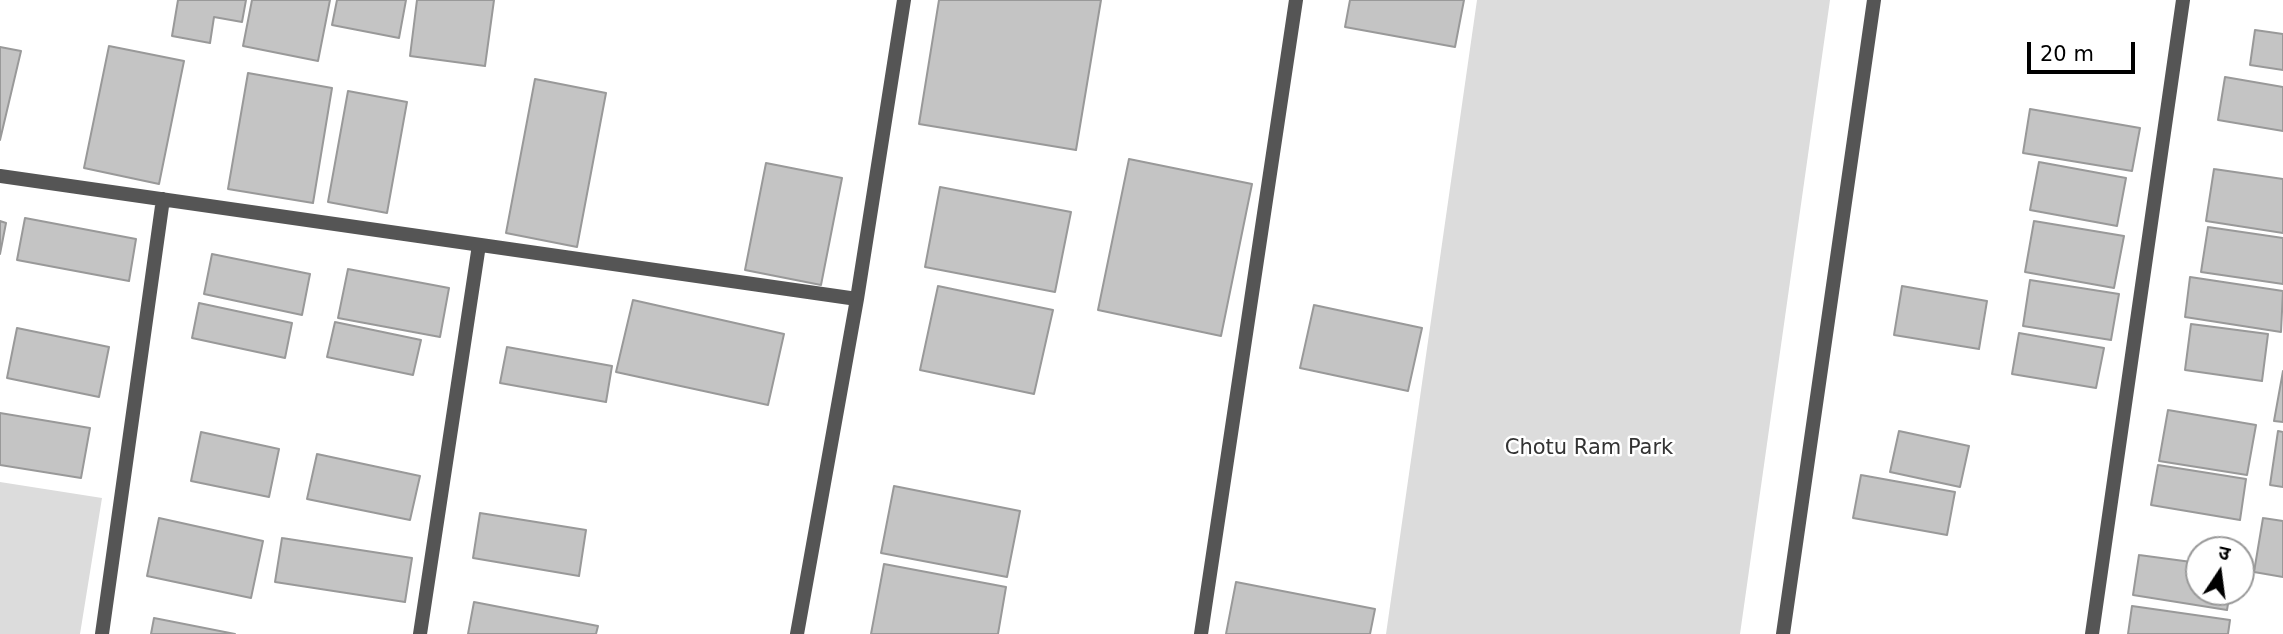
<!DOCTYPE html>
<html>
<head>
<meta charset="utf-8">
<style>
	body { margin:0 }
	#map { position:relative; width:2283px; height:634px; overflow:hidden; background:#fff; font-family:"DejaVu Sans","Noto Sans Devanagari",sans-serif }
	canvas { display:block }
	.north { position:absolute; left:2185px; top:536px; width:70px; height:70px; box-sizing:border-box; background:#fff; border:2px solid #999; border-radius:50%; rotate:13deg; font-size:19px; font-weight:700; line-height:28px; text-align:center; color:#000 }
	.north::after { content:''; display:block; margin:auto; width:24px; height:32px; background:#000; clip-path:polygon(50% 0,100% 100%,50% 72%,0 100%) }
	.scale { position:absolute; left:2027px; top:42px; width:108px; height:32px; box-sizing:border-box; border:4px solid #000; border-top:0; padding-left:9px; font-size:21px; line-height:24px; white-space:nowrap; color:#000; -webkit-text-stroke:5px #fff; paint-order:stroke }
</style>
</head>
<body>
<div id="map">
<canvas width="2283" height="634"></canvas>
<div class="north">उ</div>
<div class="scale">20 m</div>
</div>
<script>
const context = document.querySelector('canvas').getContext('2d');
context.lineJoin = 'round';
function fillPath(path, color) { context.fillStyle = color; context.fill(path, 'evenodd'); }
const poly = rows => new Path2D(rows.map(r => 'M' + r).join(''));
function strokePath(path, color, width, dash) { context.strokeStyle = color; context.lineWidth = width; context.lineCap = dash ? 'butt' : 'round'; context.setLineDash(dash || []); context.stroke(path); }
function write(font, color, halo, rows, align = 'center') {
  context.font = font + ' "DejaVu Sans",sans-serif'; context.lineWidth = 5; context.setLineDash([]); context.textBaseline = 'middle'; context.strokeStyle = halo; context.fillStyle = color; for (const [text, x, y, turn = 0] of rows) {
    context.save(); context.translate(x, y); context.rotate((+turn || 0) * Math.PI / 180); context.textAlign = isNaN(turn) ? turn : align; if (halo) context.strokeText(text, 0, 0); context.fillText(text, 0, 0); context.restore();
  }
}
const green = poly([
	[1477,0,1830,0,1740,634,1386,634],
	[0,482,102,498,80,634,0,634]
]);
const building = poly([
	[178,0,246,0,242,22,214,17,210,43,172,36,178,0],
	[252,0,330,0,318,61,243,46,252,0],
	[337,0,406,0,399,38,332,25,337,0],
	[417,0,494,0,485,66,410,56,417,0],
	[939,0,1101,0,1076,150,919,124,939,0],
	[1350,0,1464,0,1455,47,1345,27,1350,0],
	[2255,30,2283,34,2283,70,2250,65,2255,30],
	[109,46,184,61,159,184,84,168,109,46],
	[0,47,21,51,0,140,0,47],
	[248,73,332,88,313,203,228,189,248,73],
	[2225,77,2283,87,2283,131,2218,120,2225,77],
	[535,79,606,93,577,247,506,233,535,79],
	[348,91,407,102,387,213,328,202,348,91],
	[2030,109,2140,128,2132,171,2023,153,2030,109],
	[1129,159,1252,184,1221,336,1098,310,1129,159],
	[2039,162,2126,178,2117,226,2030,210,2039,162],
	[766,163,842,178,821,285,745,270,766,163],
	[2214,169,2283,179,2283,233,2206,221,2214,169],
	[940,187,1071,212,1055,292,925,267,940,187],
	[25,218,136,239,129,281,17,260,25,218],
	[0,221,6,223,0,254,0,221],
	[2034,221,2124,236,2114,288,2025,272,2034,221],
	[2208,227,2283,238,2283,284,2201,272,2208,227],
	[212,254,310,274,302,315,204,294,212,254],
	[348,269,449,288,440,337,338,318,348,269],
	[2190,277,2283,291,2281,332,2185,317,2190,277],
	[2030,280,2119,294,2111,340,2023,326,2030,280],
	[938,286,1053,310,1034,394,920,370,938,286],
	[1902,286,1987,301,1979,349,1894,335,1902,286],
	[633,300,784,334,768,405,616,372,633,300],
	[199,303,292,323,285,358,192,338,199,303],
	[1314,305,1422,328,1408,391,1300,368,1314,305],
	[335,322,421,340,413,375,327,357,335,322],
	[2191,324,2268,334,2262,381,2185,370,2191,324],
	[17,328,109,347,99,397,7,378,17,328],
	[2019,333,2104,348,2096,388,2012,374,2019,333],
	[507,347,612,366,606,402,500,383,507,347],
	[2283,371,2283,422,2274,421,2283,371],
	[2168,410,2256,425,2247,475,2159,461,2168,410],
	[0,413,90,428,81,478,0,465,0,413],
	[1899,431,1969,446,1960,487,1890,472,1899,431],
	[2278,431,2283,432,2283,487,2270,485,2278,431],
	[201,432,279,449,269,497,191,481,201,432],
	[317,454,420,476,410,520,307,499,317,454],
	[2158,465,2246,479,2240,520,2151,505,2158,465],
	[1861,475,1955,492,1947,535,1853,518,1861,475],
	[894,486,1020,511,1007,577,881,553,894,486],
	[480,513,586,530,579,576,473,558,480,513],
	[159,518,263,541,251,598,147,576,159,518],
	[2263,518,2283,521,2283,577,2254,572,2263,518],
	[282,538,412,558,405,602,275,582,282,538],
	[2139,555,2199,563,2199,592,2230,592,2227,610,2133,595,2139,555],
	[884,564,1006,587,998,634,871,634,884,564],
	[1236,582,1375,609,1370,634,1226,634,1236,582],
	[474,602,598,626,596,634,468,634,474,602],
	[2132,606,2230,620,2228,634,2128,634,2132,606],
	[154,618,235,634,151,634,154,618]
]);
const street = poly([
	[0,176,857,299],
	[102,634,163,199],
	[420,634,479,245],
	[797,634,857,299,904,0],
	[1201,634,1296,0],
	[1783,634,1874,0],
	[2092,634,2183,0]
]);
const parkNames = [
	["Chotu Ram Park",1589,449]
];
fillPath(green, '#dcdcdc');
fillPath(building, '#c4c4c4');
strokePath(building, '#999', 2);
strokePath(street, '#555', 14);
write('21px', '#333', '#fff', parkNames);
</script>
</body>
</html>
